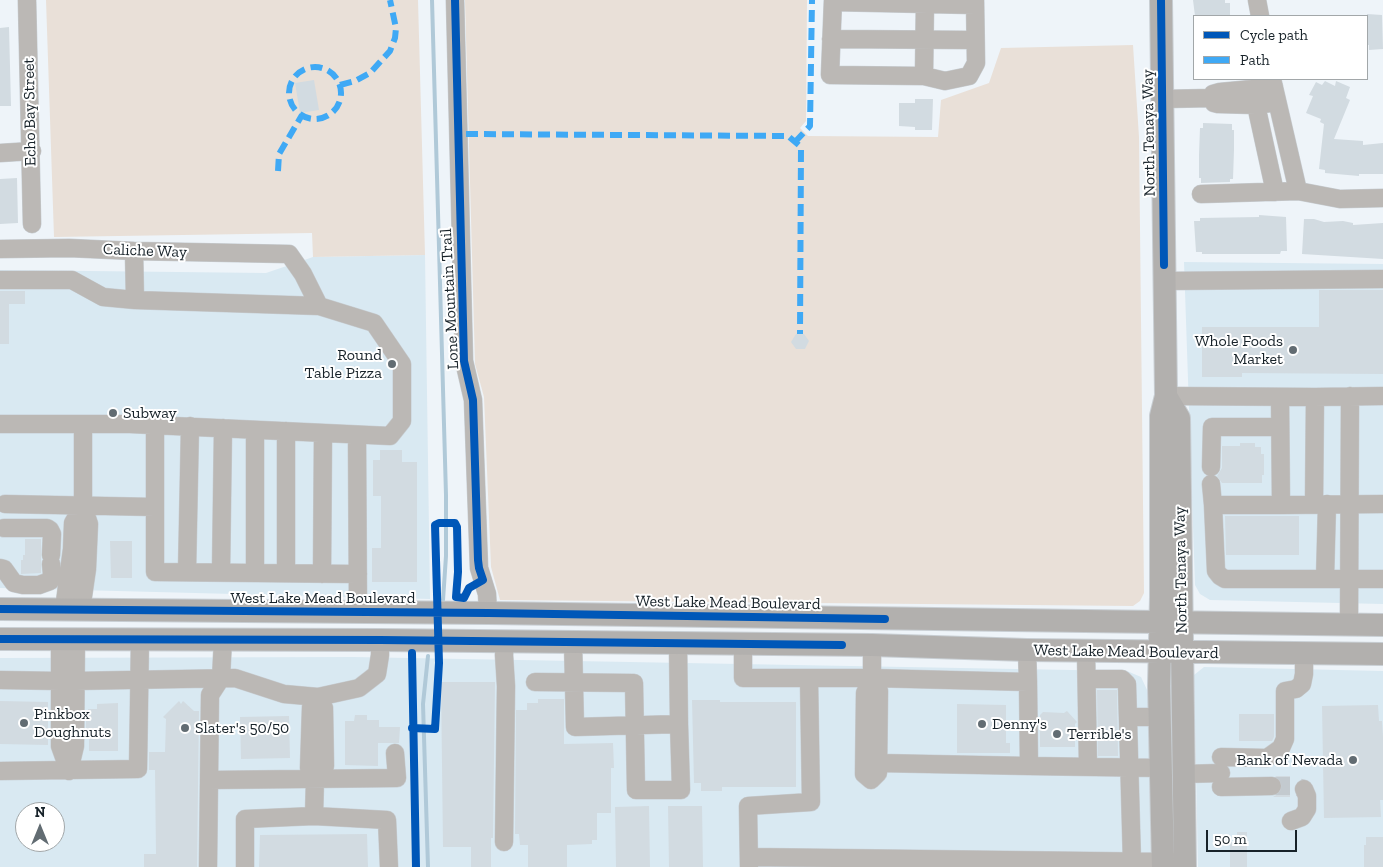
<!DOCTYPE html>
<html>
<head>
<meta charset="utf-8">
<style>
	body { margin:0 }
	#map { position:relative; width:1383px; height:867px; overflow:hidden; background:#eef4f9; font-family:"Zilla Slab",serif }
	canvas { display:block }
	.legend { position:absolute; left:1193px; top:15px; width:175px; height:65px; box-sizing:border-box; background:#fff; border:1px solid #a2a7a9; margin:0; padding:6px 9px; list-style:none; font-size:15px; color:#172229 }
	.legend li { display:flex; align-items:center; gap:10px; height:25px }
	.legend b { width:25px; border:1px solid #a2a7a9 }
	.north { position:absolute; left:15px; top:802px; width:50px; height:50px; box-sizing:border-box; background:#fff; border:1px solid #a2a7a9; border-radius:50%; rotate:0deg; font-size:14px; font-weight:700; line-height:20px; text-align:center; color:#172229 }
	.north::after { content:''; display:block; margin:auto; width:18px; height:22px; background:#626c72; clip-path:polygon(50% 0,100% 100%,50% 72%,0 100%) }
	.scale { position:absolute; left:1206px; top:830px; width:91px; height:22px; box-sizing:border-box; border:2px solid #172229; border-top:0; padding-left:6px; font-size:15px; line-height:18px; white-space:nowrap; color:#172229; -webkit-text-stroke:4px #fff; paint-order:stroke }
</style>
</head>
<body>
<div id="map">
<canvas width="1383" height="867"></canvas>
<ul class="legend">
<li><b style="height:6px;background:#0057b8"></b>Cycle path</li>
<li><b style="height:6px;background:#3fa9f5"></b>Path</li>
</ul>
<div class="north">N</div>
<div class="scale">50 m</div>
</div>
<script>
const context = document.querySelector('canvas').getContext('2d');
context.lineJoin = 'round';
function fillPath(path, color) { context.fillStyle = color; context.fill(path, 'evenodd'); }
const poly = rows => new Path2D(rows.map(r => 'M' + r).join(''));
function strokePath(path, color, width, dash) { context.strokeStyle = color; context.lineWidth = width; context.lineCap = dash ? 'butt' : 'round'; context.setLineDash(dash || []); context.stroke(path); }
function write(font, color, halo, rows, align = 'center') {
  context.font = font + ' "Zilla Slab",serif'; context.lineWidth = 4; context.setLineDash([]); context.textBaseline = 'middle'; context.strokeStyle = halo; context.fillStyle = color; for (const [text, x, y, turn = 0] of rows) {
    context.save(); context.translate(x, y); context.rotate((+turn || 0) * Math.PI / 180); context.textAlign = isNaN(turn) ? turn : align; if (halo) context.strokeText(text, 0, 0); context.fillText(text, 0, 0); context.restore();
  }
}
const built = poly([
	[425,255,430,599,0,588,0,270,266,273,313,257],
	[1184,262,1383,264,1383,604,1210,600,1200,594,1195,585],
	[353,657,1127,671,1141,677,1148,692,1151,867,0,867,0,658],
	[25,812,55,812,55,842,25,842],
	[1204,667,1383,671,1383,867,1198,867,1194,675]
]);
const green = poly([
	[46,0,418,0,425,255,313,257,312,233,54,237],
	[465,0,807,0,806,121,800,128,808,136,938,137,941,100,989,83,1001,48,1133,45,1139,137,1144,593,1140,601,1133,606,500,600,491,567,484,397,475,364]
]);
const stream = poly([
	[432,0,446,495,446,556,443,600],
	[428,867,423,704,428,656]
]);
const building = poly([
	[1193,0,1225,0,1225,3,1230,3,1230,16,1195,16],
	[1367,14,1382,15,1383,49,1369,50,1369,45,1367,45],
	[9,27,11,106,0,106,0,28],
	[314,80,319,110,300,113,295,83],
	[1325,81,1335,86,1336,81,1350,87,1346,98,1350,100,1334,139,1363,141,1363,145,1383,143,1383,174,1359,174,1359,176,1325,173,1325,170,1319,169,1324,124,1320,122,1321,119,1306,113,1313,96,1309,95,1316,82,1322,85],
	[915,99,933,99,932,130,915,130,915,127,899,126,899,103,915,103],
	[1203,123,1232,124,1232,130,1234,130,1234,150,1233,179,1230,179,1230,182,1201,183,1201,178,1199,178,1199,155,1200,128,1203,128],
	[17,178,18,223,0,224,0,179],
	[1259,215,1286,217,1287,251,1281,251,1280,254,1202,254,1202,252,1196,252,1194,221,1200,221,1200,218,1259,217],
	[1304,219,1314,219,1324,222,1343,221,1353,223,1353,225,1383,223,1383,259,1302,254],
	[1319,290,1383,290,1383,374,1242,373,1242,377,1202,377,1202,327,1319,327],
	[0,291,25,291,25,304,9,304,9,344,0,344],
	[796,334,804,334,809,341,805,349,796,349,791,342],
	[1240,443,1255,443,1255,447,1261,447,1261,454,1264,454,1264,475,1262,475,1262,483,1222,483,1217,476,1222,468,1222,446,1240,446],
	[380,450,402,450,402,462,417,462,417,582,372,582,372,548,381,548,381,496,373,496,373,460,380,460],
	[1225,516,1299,516,1299,555,1226,555],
	[25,539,41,539,41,573,21,574,21,560,23,560,23,555,25,555],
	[110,541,132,541,132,578,111,578],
	[441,682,495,682,493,838,491,838,491,867,471,867,471,847,443,847],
	[1097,690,1117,690,1118,756,1098,756],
	[538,699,564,699,564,744,613,743,614,768,611,768,611,813,597,813,597,840,592,840,592,844,567,845,567,867,528,867,528,845,520,845,519,834,515,834,516,710,527,710,527,703,538,703],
	[692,700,720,700,720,702,796,702,796,787,722,787,722,791,701,791,701,783,694,783],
	[0,701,48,702,48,745,0,744],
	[179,701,181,704,183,701,194,711,199,711,197,867,144,867,144,854,156,854,155,770,149,770,149,752,165,752,166,719,163,717],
	[118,703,118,751,89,751,89,739,86,739,86,718,89,718,88,709,97,709,97,704],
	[957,704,1006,705,1006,743,1010,743,1010,753,957,753],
	[1378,705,1379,721,1382,721,1383,737,1383,800,1380,800,1381,817,1324,818,1322,706],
	[1067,711,1077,722,1075,724,1075,747,1040,747,1040,715,1043,712,1064,713],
	[1239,714,1274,714,1274,737,1272,741,1239,741],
	[355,715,367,715,367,720,379,720,379,727,400,727,399,743,378,743,378,766,345,765,345,721,354,721],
	[289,716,290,758,241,759,240,717],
	[1275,776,1290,776,1290,797,1273,797,1281,792,1283,786,1281,780],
	[649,806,650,867,616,867,615,807],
	[668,806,702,806,703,867,669,867],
	[1237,832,1247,832,1247,867,1230,867,1230,842,1237,842],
	[367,834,368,867,259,867,260,835],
	[1366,837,1383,837,1383,867,1364,867,1364,845,1366,845]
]);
const minorTunnel = poly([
	[1272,786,1295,786,1304,789]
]);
const minor = poly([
	[27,0,32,224],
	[455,0,464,361,473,400,479,568,487,594,488,613],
	[833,0,830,75,924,76],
	[925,0,924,76,945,81,969,76,976,63,975,0],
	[1257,0,1260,16],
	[833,2,975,5],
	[831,39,975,40],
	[1272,79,1298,191,1340,199,1383,198],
	[1274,87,1220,92,1213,94,1212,98,1214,103,1218,104,1256,105,1277,102],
	[1163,99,1212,98],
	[1256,105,1275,192],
	[0,153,32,151],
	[1201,194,1298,191],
	[0,249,69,248,134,251,289,254,303,274,319,306],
	[134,251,135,300],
	[0,280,72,280,103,297,135,300,319,306,374,323,402,364,402,421,390,436,130,424,0,424],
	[1164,281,1383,279],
	[1166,396,1315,397,1383,396],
	[1280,397,1281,505,1383,504],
	[155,425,155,572,358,574],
	[255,430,255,573],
	[357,435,358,612],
	[1211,467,1212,427,1280,427],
	[1211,484,1213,505],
	[5,504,155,507],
	[1314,504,1315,397],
	[1281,505,1213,505,1216,571,1220,576,1225,579,1383,579],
	[4,528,47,528,50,530,52,534,51,555],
	[0,568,4,569,14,583,23,585,39,585,50,581,52,574,51,564],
	[187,572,190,426],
	[221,572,223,428],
	[286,573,286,431],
	[322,574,323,433],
	[1325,579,1327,504],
	[64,609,72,549,73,523,83,506],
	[81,610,87,569,89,524,83,506,83,424],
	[1349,624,1350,396],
	[60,638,60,746,69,771],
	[573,642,575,727,679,724,678,643],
	[743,644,743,678,872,678,1028,682,1027,650],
	[872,645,872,678,865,693,864,774,871,780,878,773,879,691,872,678],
	[1086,651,1088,767],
	[1087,679,1122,679,1127,684,1132,863,1134,867],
	[0,680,60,681],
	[75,681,235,678,284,694,318,697,359,688,377,674,380,655,380,640],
	[535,682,634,683,636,790,681,790,679,724],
	[1028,682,1029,766,1161,768],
	[1129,717,1160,717],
	[1221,757,1267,758,1281,748,1285,739,1285,691,1296,689,1302,684,1304,674,1304,653],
	[879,763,1029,766],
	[0,771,138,769,140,639],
	[69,771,75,746,76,638],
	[1184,774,1221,773],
	[315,779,325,766,324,708,318,697,311,707,309,768,315,779,314,816,387,820,389,867],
	[209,780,397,778,395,753],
	[1221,787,1272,786],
	[1291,821,1302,817,1307,809,1307,796,1304,789],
	[504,842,506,686,504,655,505,641],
	[749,857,1174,862],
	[208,867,210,695,221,678,223,639],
	[245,867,245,819,314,816],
	[749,867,748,806,811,802,809,678]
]);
const major = poly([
	[1161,0,1166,396,1161,416,1161,597,1159,686,1163,867],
	[1166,396,1179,418,1185,867],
	[0,609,488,613,1383,625],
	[0,639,380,640,872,645,1027,650,1383,654]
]);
const quiet = poly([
	'289 93a26 26 0 1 1 52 0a26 26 0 1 1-52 0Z',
	[340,85,355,81,370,73,390,51,395,38,396,28,390,0],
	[466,134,788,136,801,147,800,334],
	[795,142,810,126,812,0],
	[278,171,279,154,302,115]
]);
const cycleway = poly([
	[1161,0,1164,265],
	[0,609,488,613,885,619],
	[0,639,380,640,842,645],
	[412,653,416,867],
	[412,728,435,729,439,663,435,525,439,523,455,523,457,527,458,572,456,597,464,598,469,588,483,580,479,568,478,560,473,400,464,361,455,0]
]);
const markers = [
	[1293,350,5,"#626c72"],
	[392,364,5,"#626c72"],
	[113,413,5,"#626c72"],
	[24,723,5,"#626c72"],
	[982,724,5,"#626c72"],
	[185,728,5,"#626c72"],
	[1057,734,5,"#626c72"],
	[1353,760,5,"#626c72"]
];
const streetNames = [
	["Echo Bay Street",30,112,-91],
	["North Tenaya Way",1149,133,-91],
	["Caliche Way",145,251,2],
	["Lone Mountain Trail",450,299,-93],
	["North Tenaya Way",1181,570,-91],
	["West Lake Mead Boulevard",323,598],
	["West Lake Mead Boulevard",728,603,1],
	["West Lake Mead Boulevard",1126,652,1]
];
const poiNames = [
	["Whole Foods",1283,341,"right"],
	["Market",1283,359,"right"],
	["Round",382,355,"right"],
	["Table Pizza",382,373,"right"],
	["Subway",123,413],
	["Pinkbox",34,714],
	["Doughnuts",34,732],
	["Denny's",992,724],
	["Slater's 50/50",195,728],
	["Terrible's",1067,734],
	["Bank of Nevada",1343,760,"right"]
];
fillPath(built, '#d9e9f2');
fillPath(green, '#e9e0d8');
strokePath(stream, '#b0c9d8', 4);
fillPath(building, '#d2dbe1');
strokePath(minorTunnel, '#c3cacf', 18, [18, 9]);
strokePath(minor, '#c8ced3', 19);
strokePath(major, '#c8ced3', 24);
strokePath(minor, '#bbb8b5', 18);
strokePath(major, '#b2b0ae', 22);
strokePath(quiet, '#3fa9f5', 6, [12, 6]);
strokePath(cycleway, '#0057b8', 8);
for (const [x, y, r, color] of markers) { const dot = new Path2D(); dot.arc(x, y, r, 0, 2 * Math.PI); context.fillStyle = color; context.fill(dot); strokePath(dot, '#fff', 2); }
write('16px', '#172229', '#fff', streetNames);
write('16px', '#172229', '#fff', poiNames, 'left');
</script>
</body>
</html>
